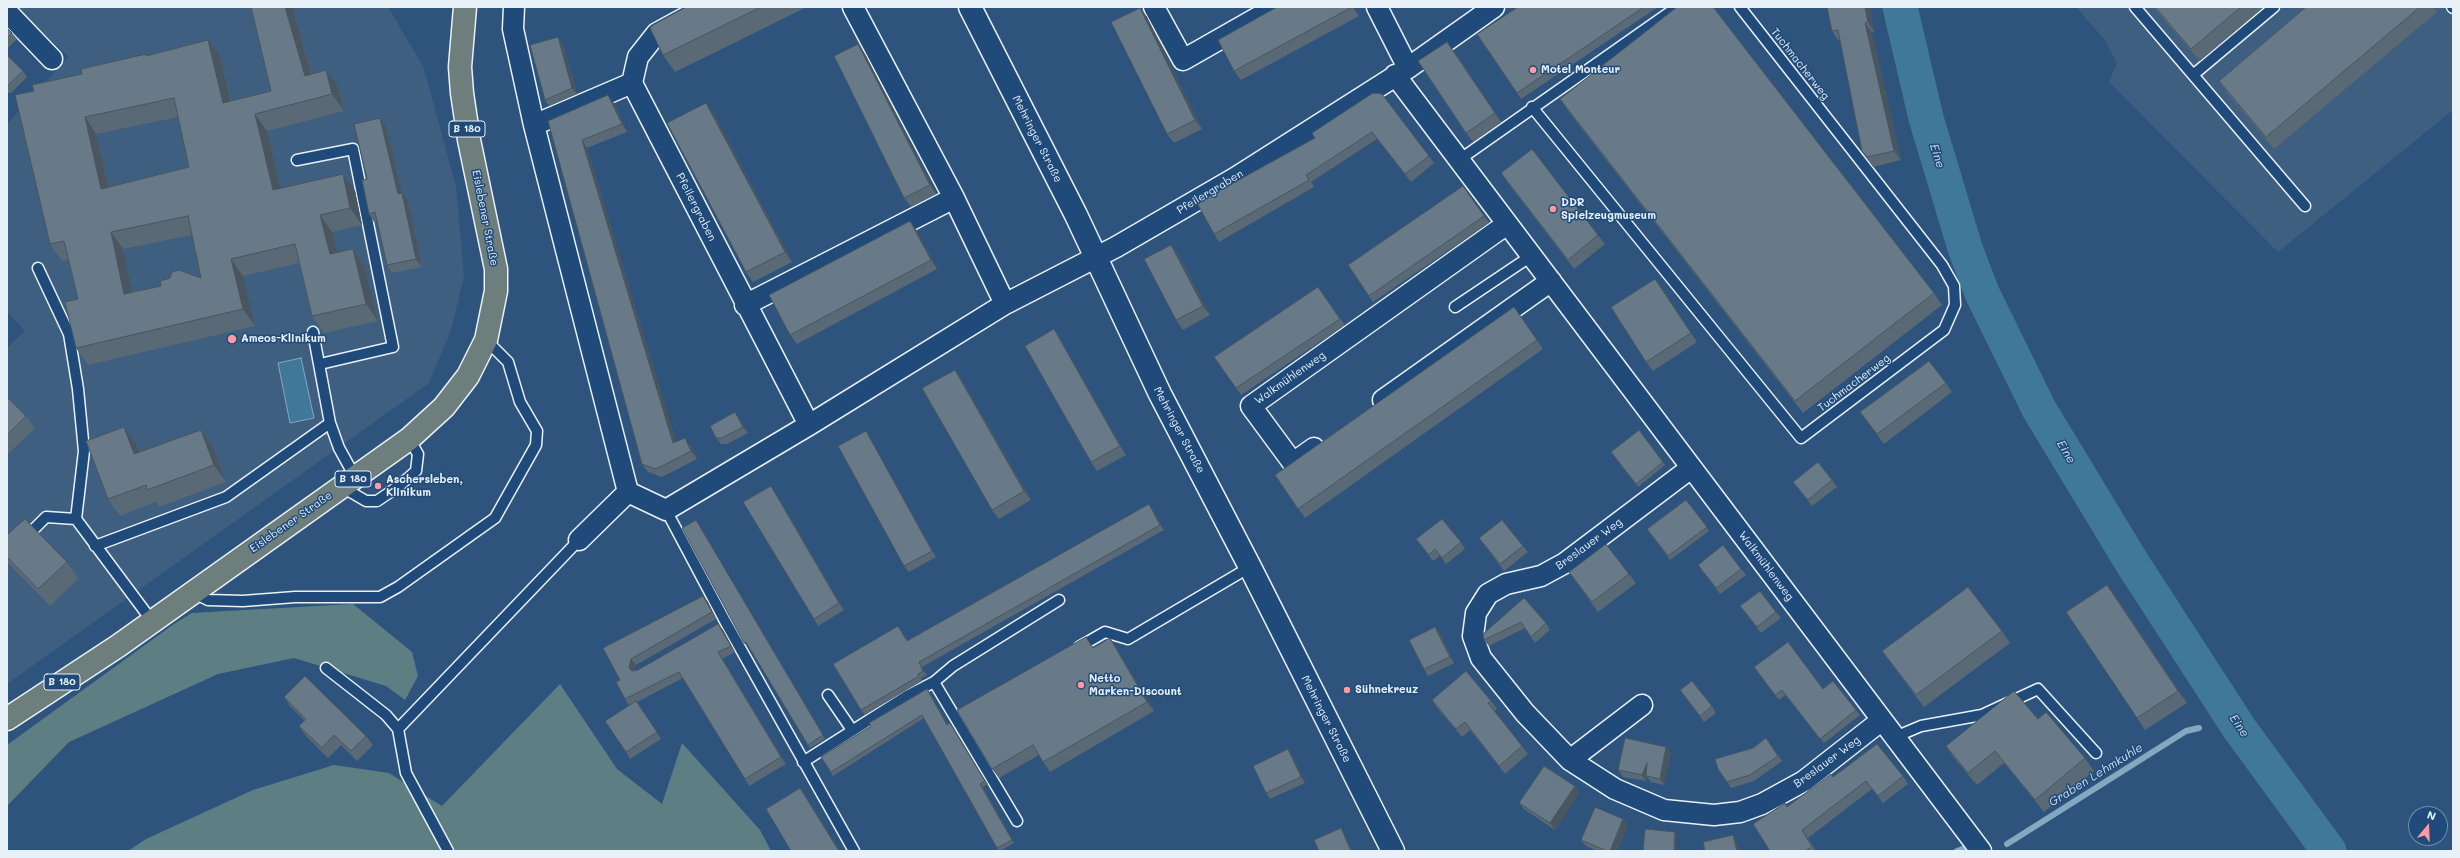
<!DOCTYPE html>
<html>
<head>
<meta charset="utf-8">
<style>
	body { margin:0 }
	#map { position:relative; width:2460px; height:858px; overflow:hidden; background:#2e547d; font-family:Mali,sans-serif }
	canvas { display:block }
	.frame { position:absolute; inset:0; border:8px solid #e8f1f8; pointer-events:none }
	.north { position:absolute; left:2408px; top:806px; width:40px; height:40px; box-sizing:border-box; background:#1f4a7a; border:1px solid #6f8dac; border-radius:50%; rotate:19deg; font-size:11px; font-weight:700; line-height:16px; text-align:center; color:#e8f1f8 }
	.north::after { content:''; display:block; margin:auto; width:14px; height:18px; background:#ff9aa2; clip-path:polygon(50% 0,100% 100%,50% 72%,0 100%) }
</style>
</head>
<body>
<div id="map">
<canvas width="2460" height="858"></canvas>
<div class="frame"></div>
<div class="north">N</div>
</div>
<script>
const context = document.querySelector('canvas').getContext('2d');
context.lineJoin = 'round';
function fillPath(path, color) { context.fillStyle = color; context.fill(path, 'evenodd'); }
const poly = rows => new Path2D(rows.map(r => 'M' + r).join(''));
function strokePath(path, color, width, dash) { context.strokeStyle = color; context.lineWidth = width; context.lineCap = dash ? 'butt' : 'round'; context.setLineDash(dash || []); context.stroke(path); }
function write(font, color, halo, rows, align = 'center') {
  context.font = font + ' Mali,sans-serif'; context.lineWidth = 3; context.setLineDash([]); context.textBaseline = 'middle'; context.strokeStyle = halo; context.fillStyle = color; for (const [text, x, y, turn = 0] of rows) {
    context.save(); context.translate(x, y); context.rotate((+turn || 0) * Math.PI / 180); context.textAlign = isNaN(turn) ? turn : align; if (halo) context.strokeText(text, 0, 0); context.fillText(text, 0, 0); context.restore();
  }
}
const built = poly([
	[16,7,388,7,424,68,456,187,464,276,451,330,429,383,7,684,7,348,25,331,7,312,7,124,69,57],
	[2076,7,2453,7,2453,110,2278,252,2109,82,2117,63,2105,40]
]);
const green = poly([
	[353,604,412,652,418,676,405,700,386,686,294,658,218,674,69,742,7,806,7,745,174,624,192,613],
	[560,684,617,769,662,804,682,743,760,830,771,851,128,851,146,839,253,790,334,765,389,773,442,806]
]);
const water = poly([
	[301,358,314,418,290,423,278,363,301,358]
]);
const stream = poly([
	[2007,844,2186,731,2199,728],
	[1957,851,1965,848]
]);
const river = poly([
	[1900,7,1926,118,1965,248,1982,293,2039,409,2131,561,2239,728,2329,851]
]);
const lane = poly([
	[2135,7,2305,206],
	[2452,7,2453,8],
	[2193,75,2274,7],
	[1532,107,1801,438,1944,330,1955,305,1954,286,1942,265,1740,7],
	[297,160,353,149,393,347,320,364],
	[1459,160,1677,7],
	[38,268,69,334,78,389,84,451,76,519,152,621],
	[1455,307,1531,256],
	[313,332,330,423,339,448,355,477],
	[342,487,366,501,377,501,399,486,416,471,418,454,409,439],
	[666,510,725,621,854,851],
	[95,546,226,497,330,423],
	[7,556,46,517,76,519],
	[192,592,208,600,243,601,295,597,380,597,398,587,495,518,536,445,537,431,520,402,508,362,486,340],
	[1079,647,1105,632,1128,639,1250,567],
	[326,668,386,715,398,729,579,540],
	[934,682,1017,821],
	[828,695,852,730],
	[398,729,406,773,448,851],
	[1895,737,1921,726,1982,715,2038,689,2096,753],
	[803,762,907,696,934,682,953,666,1059,600]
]);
const street = poly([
	[514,7,513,29,534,125,628,492],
	[853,7,954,198,1005,304],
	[1154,7,1183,60,1276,7],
	[1377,7,1408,68],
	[7,12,52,59],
	[1395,75,1981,851],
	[632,83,809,425],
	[632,83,638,57,657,33,705,7],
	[534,125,632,83],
	[745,305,954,198],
	[1383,400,1551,281],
	[1314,448,1293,463,1251,406,1507,224],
	[1691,468,1565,563,1541,576,1506,584,1488,594,1476,613,1473,636,1481,658,1525,713,1570,760,1615,789,1664,810,1714,815,1740,812,1762,804,1804,781,1882,720],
	[628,492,666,510,809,425,1005,304,1116,247,1235,178,1408,68,1494,7],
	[579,540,628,492],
	[1570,760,1642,705]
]);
const secondary = poly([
	[970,7,1076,215,1160,394,1250,567,1393,851]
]);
const primary = poly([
	[7,719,118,646,409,439,444,407,468,376,486,340,496,291,496,269,469,140,462,93,460,67,465,7]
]);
const wall = poly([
	[251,7,292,7,312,74,338,87,344,111,267,131,281,189,355,191,362,225,332,232,337,252,353,249,364,266,378,321,324,333,312,316,299,263,243,276,255,326,88,365,76,348,78,299,68,260,62,261,50,244,82,74,147,56,220,57,231,101,271,91],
	[178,117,189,167,109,187,96,134],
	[192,235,201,278,132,292,123,249],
	[686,7,807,7,675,72,663,55],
	[1277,7,1354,7,1359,16,1241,80,1234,71],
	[1518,7,1658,7,1521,99,1477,34],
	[1827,7,1870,7,1874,32,1872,32,1901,160,1873,167,1862,151,1840,40,1838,40,1832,31],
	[2154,7,2264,7,2200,61,2159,14],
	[2306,7,2433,7,2437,12,2274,149,2227,93,2219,81],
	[1140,8,1147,17,1202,129,1174,143,1167,134],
	[7,28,12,33,17,39,7,49],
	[558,37,563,44,577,94,549,106,545,100],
	[1454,51,1501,122,1473,142,1466,133],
	[865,54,936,194,911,207,904,198],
	[7,55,23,71,27,77,11,93,7,93],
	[1373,93,1429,156,1434,163,1411,182,1377,139,1311,182,1314,187,1219,242,1214,234],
	[1560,99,1934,293,1942,305,1803,413,1568,111],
	[614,103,627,132,587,148,676,442,691,446,697,459,662,477,648,472,642,464,548,121],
	[713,112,792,262,753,282,746,272],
	[380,118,386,126,402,193,408,201,422,267,392,273,387,265,377,221,374,222,369,214,367,179],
	[1501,173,1598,235,1605,244,1574,269,1507,182],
	[1463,186,1489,223,1373,302,1348,265],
	[910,221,916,230,937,269,797,344,790,335],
	[1171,245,1178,254,1210,315,1183,330,1176,320],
	[1318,287,1345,325,1241,395,1214,357],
	[1662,288,1697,342,1653,371,1646,362],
	[1514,307,1543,349,1305,518,1275,475],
	[1054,329,1060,339,1126,455,1097,471,1091,462],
	[955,370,961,379,1031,500,999,519,992,510],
	[1946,383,1952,392,1884,444,1860,412],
	[7,397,26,416,35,428,7,455],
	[739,418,748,433,727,444,721,444,716,438],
	[201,430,213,447,226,482,159,507,156,502,120,516,108,499,136,444,139,452],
	[1639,430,1665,465,1638,487,1611,452],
	[866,431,870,438,936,557,909,572,904,566],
	[1832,480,1837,487,1812,506,1793,482],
	[775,492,844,610,818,626,814,619],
	[1686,500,1709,531,1670,560,1647,529],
	[1152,509,1164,530,922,667,927,675,921,678,922,681,865,715,861,710,901,631,908,641],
	[696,520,825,739,810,748,748,645,747,646,744,643],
	[7,535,67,562,78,579,50,606,7,562],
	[1479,538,1523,546,1528,552,1504,571],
	[1416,539,1461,542,1465,549,1446,564,1440,556,1433,561],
	[1698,565,1741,569,1746,575,1720,594],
	[1569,572,1629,574,1636,583,1598,612],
	[703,596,708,602,716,619,636,665,634,670,638,670,718,624,723,630,735,652,722,659,786,764,749,786,683,678,637,702,661,739,630,759,626,752,629,706,625,699,620,680,603,648],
	[2116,597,2187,703,2145,730,2137,718],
	[1524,598,1546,623,1550,630,1535,643,1525,628,1489,646,1484,640],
	[1740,606,1776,612,1781,618,1761,633],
	[1435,627,1440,633,1454,663,1428,676,1424,669],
	[2002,631,2010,643,1924,707,1882,651],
	[1094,648,1116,648,1154,711,1050,772,1039,755,999,778,992,769],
	[1754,667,1856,710,1860,715,1824,743,1785,695,1779,700],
	[927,689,947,724,988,784,983,787,1014,843,1000,851,999,851,997,848,924,718,833,776,821,757,871,726],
	[1680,690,1712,706,1716,713,1704,722],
	[284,697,366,736,373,745,357,761,341,745,328,758,306,736,299,726,305,721,290,706],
	[1432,700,1491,701,1497,709,1494,711,1528,754,1505,774,1470,730,1462,737,1437,708],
	[2038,719,2085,758,2094,771,2044,812,2004,763,1977,785,1954,758,1946,746],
	[1766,738,1782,761,1754,781,1731,788,1727,782,1753,748],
	[1666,747,1671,753,1664,785,1651,782,1648,778,1646,781,1623,777,1618,770],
	[1292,755,1305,783,1270,799,1266,793],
	[1903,776,1908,784,1883,803,1872,789,1808,838,1816,851,1770,851,1787,806,1833,777],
	[1575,786,1579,793,1555,830,1524,809,1519,803],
	[1623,819,1628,826,1617,851,1597,851,1586,846,1581,840]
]);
const shadedWall = poly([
	[285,7,292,7,317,93,305,76],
	[1352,7,1354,7,1359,16],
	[1865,7,1870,7,1874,32,1868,22],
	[1140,8,1147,17,1202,129,1195,120],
	[1865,23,1872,32,1901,160,1894,151],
	[558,37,563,44,577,94,572,88],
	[208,40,220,57,235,120,223,103],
	[858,44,865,54,936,194,930,185],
	[326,70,338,87,344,111,332,94],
	[608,95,614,103,627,132,622,124],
	[706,103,713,112,792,262,785,252],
	[255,114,267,131,285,207,273,190],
	[85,117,96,134,113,206,101,189],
	[380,118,386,126,402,193,408,201,422,267,416,259,398,194],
	[582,140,587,148,679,451,673,443],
	[343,174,355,191,362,225,350,208],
	[320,215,332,232,342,271,330,254],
	[910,221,916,230,937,269,931,260],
	[111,232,123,249,136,311,124,294],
	[1171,245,1178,254,1210,315,1203,306],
	[353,249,364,266,378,321,366,304],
	[231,259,243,276,255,326,243,309],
	[1655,279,1662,288,1697,342],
	[1054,329,1060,339,1126,455,1120,446],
	[955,370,961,379,1031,500,1024,491],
	[735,412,739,418,748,433,743,427],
	[124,427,136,444,146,471,134,454],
	[201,430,213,447,226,482,214,465],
	[866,431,870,438,936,557,932,551],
	[685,438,691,446,697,459,691,451],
	[771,486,775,492,844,610,839,603],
	[1149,504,1152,509,1164,530,1160,525],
	[2107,585,2116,597,2187,703,2178,691],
	[703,596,708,602,716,619,712,612],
	[718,624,723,630,735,652,731,646],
	[1435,627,1440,633,1454,663,1450,657],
	[1110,638,1116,648,1154,711,1147,702],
	[718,652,722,659,786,764,781,757],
	[631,659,636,665,633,674,629,668],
	[919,662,922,667,927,675,923,671],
	[1666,747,1671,753,1664,785,1660,779],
	[1288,749,1292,755,1305,783,1301,777],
	[1647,763,1646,776,1648,778,1646,781,1642,775],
	[980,784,983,787,1014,843,1012,840],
	[1575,786,1579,793,1555,830,1550,823],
	[800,788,808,800,840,851,839,851],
	[1623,819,1628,826,1617,851,1610,851],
	[1341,828,1345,835,1353,851,1351,851],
	[1675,832,1677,835,1676,851,1674,851],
	[1733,835,1737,842,1740,851,1737,851]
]);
const building = poly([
	[251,7,285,7,305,76,326,70,332,94,255,114,273,190,343,174,350,208,320,215,330,254,353,249,366,304,312,316,295,244,231,259,243,309,76,348,65,302,78,299,64,241,50,244,15,95,34,91,32,85,82,74,81,69,146,54,146,56,208,40,223,103,271,91,251,7],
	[174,98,189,167,101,189,85,117,174,98],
	[188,216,201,278,179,270,172,272,170,278,160,281,161,286,124,294,111,232,188,216],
	[686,7,761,7,663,55,650,28,653,25,686,7],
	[1277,7,1352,7,1234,71,1218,40,1277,7],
	[1518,7,1644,7,1517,93,1477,34,1518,7],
	[1677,7,1713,7,1934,293,1795,401,1560,99,1677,7],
	[1827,7,1865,7,1868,22,1865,23,1894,151,1867,157,1862,151,1838,30,1832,31,1827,7],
	[2155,7,2241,7,2191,49,2155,7],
	[2306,7,2420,7,2266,137,2219,81,2306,7],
	[1140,8,1195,120,1167,134,1111,22,1140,8],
	[7,28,12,33,7,38,7,28],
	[558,37,572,88,545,100,530,45,558,37],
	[1447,42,1495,113,1466,133,1418,61,1447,42],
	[858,44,930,185,904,198,834,56,858,44],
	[7,55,23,71,7,86,7,55],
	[1373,93,1382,94,1429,156,1405,174,1372,132,1306,175,1309,180,1214,234,1197,203,1315,138,1312,133,1373,93],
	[608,95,622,124,582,140,673,443,685,438,691,451,656,469,642,464,548,121,608,95],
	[706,103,785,252,746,272,667,123,706,103],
	[380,118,398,194,402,193,416,259,387,265,375,212,369,214,362,180,367,179,354,124,380,118],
	[1532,149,1598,235,1568,260,1501,173,1532,149],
	[1463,186,1484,216,1369,296,1348,265,1463,186],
	[910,221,931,260,790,335,769,295,910,221],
	[1171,245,1203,306,1176,320,1144,259,1171,245],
	[1655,279,1691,333,1646,362,1611,307,1655,279],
	[1318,287,1340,319,1236,388,1214,357,1318,287],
	[1514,307,1537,340,1298,509,1275,475,1514,307],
	[1054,329,1120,446,1091,462,1025,346,1054,329],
	[1929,361,1946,383,1877,434,1860,412,1929,361],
	[955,370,1024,491,992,510,922,388,955,370],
	[7,397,26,416,7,435,7,397],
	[735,412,743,427,722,438,716,438,710,426,735,412],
	[124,427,134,454,201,430,214,465,147,490,146,485,108,499,86,441,124,427],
	[1639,430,1663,462,1636,484,1611,452,1639,430],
	[866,431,932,551,904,566,838,446,866,431],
	[1818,462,1832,480,1808,500,1793,482,1818,462],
	[771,486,839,603,814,619,743,502,771,486],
	[1686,500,1707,527,1668,556,1647,529,1686,500],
	[1149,504,1160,525,919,662,923,671,918,674,919,676,861,710,833,664,898,626,907,641,1149,504],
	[25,519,67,562,38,589,7,557,7,535,25,519],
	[1442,519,1461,542,1442,558,1435,549,1429,555,1416,539,1442,519],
	[696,520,823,735,808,745,746,642,744,643,682,528,696,520],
	[1502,520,1523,546,1500,564,1479,538,1502,520],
	[1606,544,1629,574,1592,602,1569,572,1606,544],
	[1723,545,1741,569,1716,588,1698,565,1723,545],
	[2107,585,2178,691,2137,718,2066,612,2107,585],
	[1968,587,2002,631,1916,695,1882,651,1968,587],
	[1760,591,1776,612,1757,627,1740,606,1760,591],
	[703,596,712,612,631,659,629,668,632,671,638,670,718,624,731,646,718,652,781,757,745,779,679,672,625,699,616,682,620,680,603,648,703,596],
	[1524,598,1546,623,1531,637,1521,622,1484,640,1483,634,1524,598],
	[1435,627,1450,657,1424,669,1409,640,1435,627],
	[1086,637,1093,648,1110,638,1147,702,1043,762,1033,745,992,769,957,710,1086,637],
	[1788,642,1823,689,1833,681,1856,710,1820,739,1782,690,1775,695,1754,667,1788,642],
	[1466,671,1491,701,1488,703,1522,746,1499,766,1465,722,1456,729,1432,700,1466,671],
	[305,676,366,736,351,751,334,735,322,748,299,726,306,719,284,697,305,676],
	[1692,681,1712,706,1700,716,1680,690,1692,681],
	[927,689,947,725,950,723,985,781,980,784,1012,840,997,848,922,715,831,772,821,757,871,726,869,723,927,689],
	[2014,691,2038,719,2046,712,2085,758,2035,800,1995,751,1968,773,1946,746,2014,691],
	[636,701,657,732,626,752,605,721,636,701],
	[1625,738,1666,747,1660,779,1646,776,1647,763,1642,775,1618,770,1625,738],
	[1766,738,1778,756,1750,775,1727,782,1718,769,1715,759,1753,748,1766,738],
	[1877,744,1903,776,1878,796,1866,781,1802,830,1812,847,1805,851,1770,851,1753,824,1785,803,1787,807,1831,774,1833,777,1877,744],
	[1288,749,1301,777,1266,793,1253,766,1288,749],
	[1544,766,1575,786,1550,823,1519,803,1544,766],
	[800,788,839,851,791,851,766,809,800,788],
	[1595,807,1623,819,1610,851,1607,851,1581,840,1595,807],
	[1341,828,1351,851,1319,851,1314,840,1341,828],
	[1645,829,1675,832,1674,851,1643,851,1645,829],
	[1733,835,1737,851,1705,851,1703,842,1733,835]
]);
const markers = [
	[1533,70,4,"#ff9aa2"],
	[1553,209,4,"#ff9aa2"],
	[232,339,5,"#ff9aa2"],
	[378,486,4,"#ff9aa2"],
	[1081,685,4,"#ff9aa2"],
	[1347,690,4,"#ff9aa2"]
];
const shields = [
	[467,129,36],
	[353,479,36],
	[62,682,36]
];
const shieldNames = [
	["B 180",467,129],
	["B 180",353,479],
	["B 180",62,682]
];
const streetNames = [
	["Tuchmacherweg",1800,64,52],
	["Mehringer Straße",1037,139,63],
	["Pfeilergraben",1210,192,-31],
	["Pfeilergraben",696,207,63],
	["Eislebener Straße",485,218,79],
	["Walkmühlenweg",1290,378,-35],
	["Tuchmacherweg",1854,383,-37],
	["Mehringer Straße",1179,430,62],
	["Eislebener Straße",291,522,-35],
	["Breslauer Weg",1589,544,-36],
	["Walkmühlenweg",1766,566,53],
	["Mehringer Straße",1326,719,63],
	["Breslauer Weg",1827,762,-36]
];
const poiNames = [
	["Motel Monteur",1541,70],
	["DDR",1561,203],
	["Spielzeugmuseum",1561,216],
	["Ameos-Klinikum",241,339],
	["Aschersleben,",386,480],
	["Klinikum",386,493],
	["Netto",1089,679],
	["Marken-Discount",1089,692],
	["Sühnekreuz",1355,690]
];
const waterNames = [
	["Eine",1937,156,73],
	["Eine",2066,452,59],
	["Eine",2239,726,56],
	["Graben Lehmkuhle",2096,775,-32]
];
fillPath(built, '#3f5f80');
fillPath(green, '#5d7f84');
fillPath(water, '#407899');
strokePath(water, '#83a8bf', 1);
strokePath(stream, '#83a8bf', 6);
strokePath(river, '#407899', 35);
strokePath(lane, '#e8f1f8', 13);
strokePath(street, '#e8f1f8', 23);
strokePath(secondary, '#e8f1f8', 25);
strokePath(primary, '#e8f1f8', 25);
strokePath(lane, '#1f4a7a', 10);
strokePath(street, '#1f4a7a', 20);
strokePath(secondary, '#1f4a7a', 22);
strokePath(primary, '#6d7e7c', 22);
fillPath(wall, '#596975');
fillPath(shadedWall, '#49555f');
fillPath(building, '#687a88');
strokePath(building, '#49555f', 1);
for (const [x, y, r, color] of markers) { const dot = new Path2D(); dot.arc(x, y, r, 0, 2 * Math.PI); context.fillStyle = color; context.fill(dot); strokePath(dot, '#1f4a7a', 1.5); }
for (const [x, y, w] of shields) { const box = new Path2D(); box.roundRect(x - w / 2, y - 8, w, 16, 3); context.fillStyle = '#1f4a7a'; context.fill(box); strokePath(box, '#e8f1f8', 1); }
write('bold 10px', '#e8f1f8', null, shieldNames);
write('11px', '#e8f1f8', '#1f4a7a', streetNames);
write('bold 11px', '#e8f1f8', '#1f4a7a', poiNames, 'left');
write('italic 12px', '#cfdfea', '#1f4a7a', waterNames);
</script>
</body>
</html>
